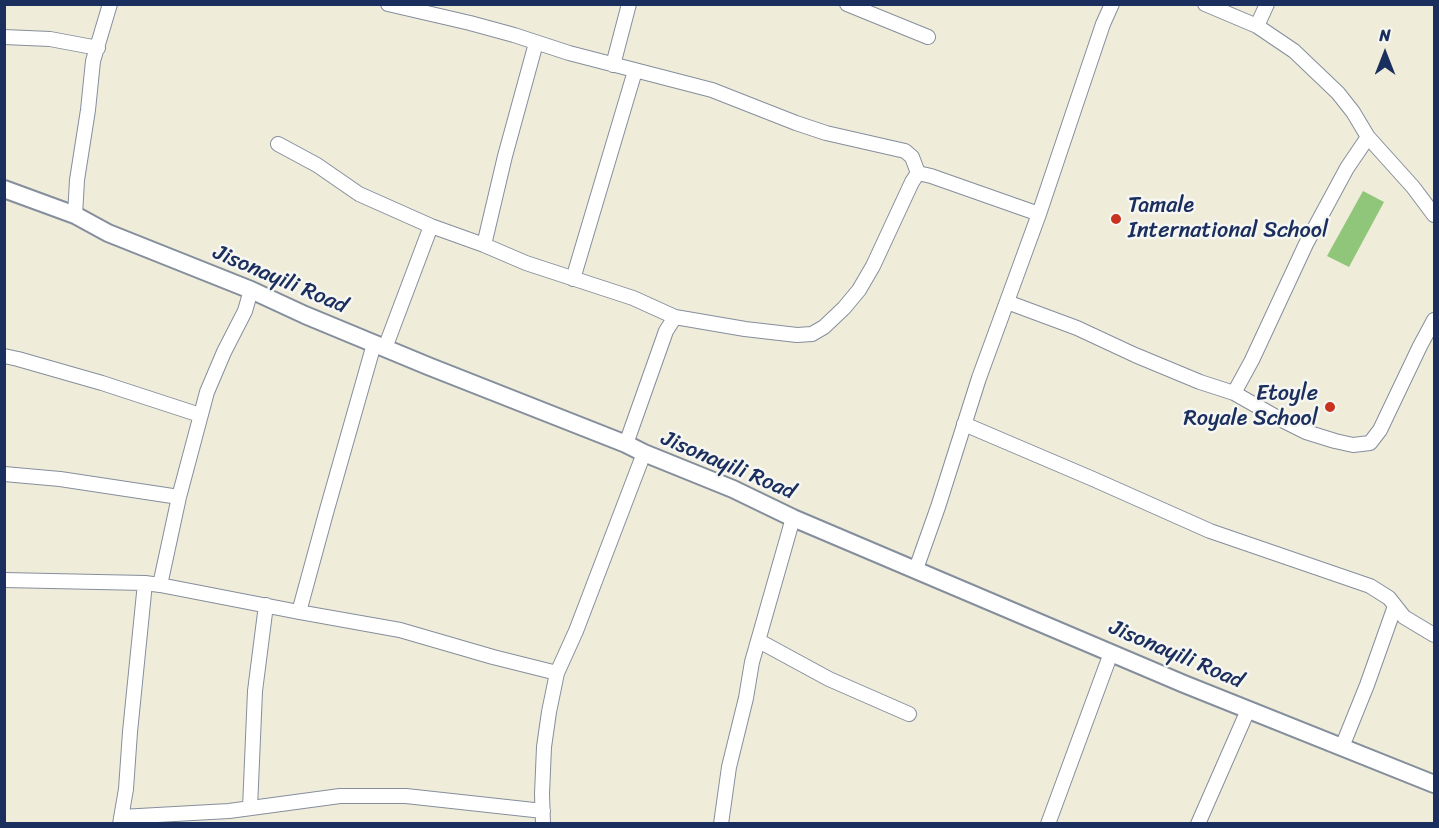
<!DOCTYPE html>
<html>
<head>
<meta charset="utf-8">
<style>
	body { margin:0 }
	#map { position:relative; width:1439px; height:828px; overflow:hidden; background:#efecd9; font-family:Sriracha,sans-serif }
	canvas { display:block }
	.frame { position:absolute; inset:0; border:6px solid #1b2f5e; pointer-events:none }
	.north { position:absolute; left:1355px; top:24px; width:60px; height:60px; -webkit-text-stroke:4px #f6f6f2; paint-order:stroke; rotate:0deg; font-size:16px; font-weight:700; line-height:24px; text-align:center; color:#1b2f5e }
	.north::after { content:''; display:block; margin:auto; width:21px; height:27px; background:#1b2f5e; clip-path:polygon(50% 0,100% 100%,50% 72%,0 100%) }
</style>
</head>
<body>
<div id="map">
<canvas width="1439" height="828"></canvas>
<div class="frame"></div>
<div class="north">N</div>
</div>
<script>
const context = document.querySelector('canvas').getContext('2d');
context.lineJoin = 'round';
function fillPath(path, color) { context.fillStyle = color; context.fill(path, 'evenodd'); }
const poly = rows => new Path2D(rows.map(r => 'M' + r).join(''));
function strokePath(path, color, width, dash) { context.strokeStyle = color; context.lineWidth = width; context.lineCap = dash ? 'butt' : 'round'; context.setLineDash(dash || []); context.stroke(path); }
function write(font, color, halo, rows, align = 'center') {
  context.font = font + ' Sriracha,sans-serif'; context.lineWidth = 5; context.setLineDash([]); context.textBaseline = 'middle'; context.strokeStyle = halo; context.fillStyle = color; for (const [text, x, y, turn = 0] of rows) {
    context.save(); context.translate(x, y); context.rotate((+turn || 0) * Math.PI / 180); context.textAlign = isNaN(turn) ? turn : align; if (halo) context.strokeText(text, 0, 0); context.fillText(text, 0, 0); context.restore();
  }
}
const green = poly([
	[1363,191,1384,202,1349,267,1327,256]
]);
const minor = poly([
	[388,4,470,23,514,35,569,53,712,90,796,123,826,133,905,151,912,157,918,173,931,176,1039,214],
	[847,4,928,37],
	[1205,4,1257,26,1294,51,1338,93,1353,112,1368,137,1413,187,1434,215],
	[1257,26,1267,4],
	[4,37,50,39,98,48],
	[613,65,629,4],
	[278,144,317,165,359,194,431,226,484,245,526,263,633,298,675,317,666,331,626,444],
	[75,215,77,180,88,110,93,61,110,4],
	[484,245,505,156,536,43],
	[573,279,635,71],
	[1007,302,1077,328,1135,355,1200,382,1234,393,1252,360,1306,244,1327,205,1347,168,1368,137],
	[675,317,745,329,797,335,812,334,824,327,844,308,859,290,873,266,912,182,918,173],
	[385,348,431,226],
	[4,356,18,359,102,383,200,415],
	[1234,393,1278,418,1306,432,1335,441,1353,445,1370,443,1380,430,1420,346,1434,320],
	[964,424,1093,479,1210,531,1370,586,1389,598,1404,617,1434,635],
	[4,474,60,479,179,497],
	[916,569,938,507,979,378,1039,214,1074,110,1103,24,1112,4],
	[4,580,145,583,160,585,299,612,400,630,493,657,557,673],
	[160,585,179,497,207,392,224,352,245,311,251,290],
	[299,612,326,513,374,344],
	[759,641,829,679,909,714],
	[1342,747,1367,685,1395,606],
	[250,808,255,691,266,605],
	[121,817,229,811,340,796,406,796,543,811],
	[120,824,126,789,130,732,145,583],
	[543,824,542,794,544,747,549,712,557,673,576,631,644,453],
	[721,824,729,767,746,698,752,662,793,518],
	[1048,824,1111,653],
	[1198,824,1248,710]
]);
const tertiary = poly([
	[4,189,75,215,108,233,251,290,305,315,428,366,626,444,644,453,733,489,793,518,1184,684,1434,784]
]);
const markers = [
	[1116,219,6,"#c8321e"],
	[1330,407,6,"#c8321e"]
];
const poiNames = [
	["Tamale",1128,206],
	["International School",1128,231],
	["Etoyle",1318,394,"right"],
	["Royale School",1318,419,"right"]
];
const streetNames = [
	["Jisonayili Road",280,280,23],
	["Jisonayili Road",728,466,23],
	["Jisonayili Road",1176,655,23]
];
fillPath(green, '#90c679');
strokePath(minor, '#858e9c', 16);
strokePath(tertiary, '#858e9c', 20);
strokePath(minor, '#fff', 14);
strokePath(tertiary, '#fff', 16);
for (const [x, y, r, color] of markers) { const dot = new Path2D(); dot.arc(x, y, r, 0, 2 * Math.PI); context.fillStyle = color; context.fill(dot); strokePath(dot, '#f6f6f2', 2); }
write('22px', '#1b2f5e', '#f6f6f2', poiNames, 'left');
write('22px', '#1b2f5e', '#f6f6f2', streetNames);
</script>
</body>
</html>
